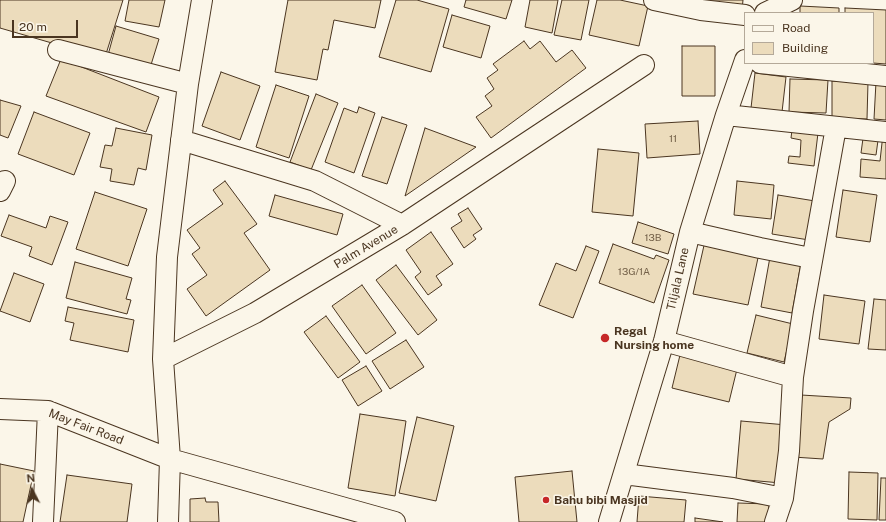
<!DOCTYPE html>
<html>
<head>
<meta charset="utf-8">
<style>
	body { margin:0 }
	#map { position:relative; width:886px; height:522px; overflow:hidden; background:#fbf6e9; font-family:"Public Sans",sans-serif }
	canvas { display:block }
	.legend { position:absolute; left:744px; top:12px; width:130px; height:52px; box-sizing:border-box; background:#fbf6e9; border:1px solid #b4a999; margin:0; padding:5px 7px; list-style:none; font-size:12px; color:#4a3520 }
	.legend li { display:flex; align-items:center; gap:8px; height:20px }
	.legend b { width:20px; border:1px solid #b4a999 }
	.north { position:absolute; left:12px; top:470px; width:40px; height:40px; -webkit-text-stroke:3px #fbf6e9; paint-order:stroke; rotate:354deg; font-size:11px; font-weight:700; line-height:16px; text-align:center; color:#4a3520 }
	.north::after { content:''; display:block; margin:auto; width:14px; height:18px; background:#4a3520; clip-path:polygon(50% 0,100% 100%,50% 72%,0 100%) }
	.scale { position:absolute; left:12px; top:20px; width:66px; height:18px; box-sizing:border-box; border:2px solid #4a3520; border-top:0; padding-left:5px; font-size:12px; line-height:14px; white-space:nowrap; color:#4a3520; -webkit-text-stroke:3px #fbf6e9; paint-order:stroke }
</style>
</head>
<body>
<div id="map">
<canvas width="886" height="522"></canvas>
<ul class="legend">
<li><b style="height:5px;background:#fbf6e9"></b>Road</li>
<li><b style="height:11px;background:#ecdcbc"></b>Building</li>
</ul>
<div class="north">N</div>
<div class="scale">20 m</div>
</div>
<script>
const context = document.querySelector('canvas').getContext('2d');
context.lineJoin = 'round';
function fillPath(path, color) { context.fillStyle = color; context.fill(path, 'evenodd'); }
const poly = rows => new Path2D(rows.map(r => 'M' + r).join(''));
function strokePath(path, color, width, dash) { context.strokeStyle = color; context.lineWidth = width; context.lineCap = dash ? 'butt' : 'round'; context.setLineDash(dash || []); context.stroke(path); }
function write(font, color, halo, rows, align = 'center') {
  context.font = font + ' "Public Sans",sans-serif'; context.lineWidth = 3; context.setLineDash([]); context.textBaseline = 'middle'; context.strokeStyle = halo; context.fillStyle = color; for (const [text, x, y, turn = 0] of rows) {
    context.save(); context.translate(x, y); context.rotate((+turn || 0) * Math.PI / 180); context.textAlign = isNaN(turn) ? turn : align; if (halo) context.strokeText(text, 0, 0); context.fillText(text, 0, 0); context.restore();
  }
}
const building = poly([
	[0,0,123,0,106,54,78,45,76,50,0,28,0,0],
	[129,0,165,0,159,27,125,21,129,0],
	[288,0,381,0,375,28,334,20,328,50,323,49,317,80,275,72,288,0],
	[396,0,417,0,449,9,431,72,379,57,396,0],
	[466,0,512,0,506,19,464,7,466,0],
	[530,0,558,0,552,33,525,27,530,0],
	[562,0,589,0,581,40,554,35,562,0],
	[597,0,620,0,648,6,639,46,589,35,597,0],
	[698,0,743,0,742,10,698,0],
	[800,6,839,8,839,13,800,13,800,6],
	[845,8,886,10,886,64,873,63,873,13,845,13,845,8],
	[452,15,490,26,481,58,443,47,452,15],
	[116,26,159,39,150,68,108,55,116,26],
	[524,41,530,49,540,41,556,62,572,50,586,68,491,138,476,117,492,106,485,96,494,89,487,78,498,70,493,64,524,41],
	[682,46,715,46,715,96,682,96,682,46],
	[61,59,159,97,146,132,46,96,61,59],
	[221,72,260,86,240,140,202,126,221,72],
	[755,73,786,77,782,112,751,108,755,73],
	[790,79,828,80,826,113,789,112,790,79],
	[832,81,868,82,867,119,832,118,832,81],
	[876,82,886,83,886,120,874,119,876,82],
	[276,85,309,96,289,158,256,147,276,85],
	[316,94,338,103,311,170,290,162,316,94],
	[0,100,21,106,8,138,0,135,0,100],
	[359,107,375,113,354,173,325,162,344,108,357,113,359,107],
	[34,112,90,133,74,175,18,154,34,112],
	[382,117,407,125,387,184,362,176,382,117],
	[698,121,700,154,647,158,645,124,698,121],
	[116,128,152,135,146,170,138,168,134,185,110,181,112,169,100,167,105,145,112,146,116,128],
	[425,128,476,147,405,196,425,128],
	[792,130,818,133,814,166,788,163,789,156,800,157,801,140,791,138,792,130],
	[864,131,879,133,876,155,861,153,864,131],
	[883,134,886,134,886,179,860,177,861,159,880,161,883,134],
	[598,149,639,153,633,216,592,212,598,149],
	[225,181,257,224,244,233,270,270,206,316,187,289,207,275,192,254,200,248,187,230,223,204,213,190,225,181],
	[737,181,774,185,771,219,734,215,737,181],
	[843,190,877,195,870,242,836,237,843,190],
	[95,192,147,209,128,266,76,249,95,192],
	[275,195,343,214,337,235,269,216,275,195],
	[778,195,815,201,809,240,772,234,778,195],
	[468,208,482,229,473,235,476,239,464,248,451,228,462,221,458,214,468,208],
	[9,215,46,228,50,216,68,222,52,265,29,256,32,247,1,236,9,215],
	[638,222,674,234,668,254,632,243,638,222],
	[431,232,453,264,436,276,442,285,428,295,415,277,421,272,406,250,431,232],
	[705,241,759,253,748,305,693,294,705,241],
	[613,244,654,259,656,255,669,260,654,303,599,283,613,244],
	[586,246,599,251,573,318,539,305,556,263,576,271,586,246],
	[770,257,801,263,792,313,761,307,770,257],
	[75,262,132,278,126,299,131,300,127,314,66,298,75,262],
	[396,265,437,320,418,335,376,280,396,265],
	[14,273,44,284,30,322,0,311,14,273],
	[362,285,396,333,366,354,332,306,362,285],
	[824,295,865,301,859,344,819,339,824,295],
	[874,299,886,300,886,350,868,349,874,299],
	[68,307,134,320,128,352,70,340,74,323,65,321,68,307],
	[756,315,793,324,784,362,747,353,756,315],
	[326,316,360,362,338,378,304,332,326,316],
	[406,340,424,367,390,389,372,361,406,340],
	[681,351,738,365,729,402,672,388,681,351],
	[366,366,382,391,358,406,342,380,366,366],
	[801,395,851,398,850,409,829,422,823,459,793,457,801,395],
	[360,414,406,421,395,496,348,488,360,414],
	[417,417,454,426,436,501,399,493,417,417],
	[741,421,787,425,781,483,736,479,741,421],
	[0,464,34,471,23,522,0,522,0,464],
	[572,471,577,522,519,522,515,477,572,471],
	[849,472,878,473,877,520,848,519,849,472],
	[67,475,132,484,127,522,60,522,67,475],
	[881,478,886,478,886,520,879,520,881,478],
	[639,496,686,500,684,522,637,522,639,496],
	[205,498,206,502,218,502,219,522,190,522,190,499,205,498],
	[738,503,769,504,768,522,737,522,738,503],
	[695,518,723,522,695,522,695,518]
]);
const street = poly([
	[654,0,701,10,745,15],
	[765,13,792,0],
	[58,50,188,84],
	[760,63,886,76],
	[726,115,886,132],
	[181,140,315,181,402,225],
	[0,191,5,181],
	[690,232,760,248,811,258],
	[664,341,793,377],
	[163,359,167,257,188,84,202,0],
	[0,409,48,411,170,459,395,522],
	[624,474,733,488,783,498],
	[43,522,48,411],
	[168,522,170,459,163,359,255,313,402,225,644,65],
	[609,522,664,341,690,232,726,115,745,60],
	[775,522,783,498,789,451,793,377,803,311,836,127]
]);
const markers = [
	[605,338,5,"#c62828"],
	[546,500,4,"#c62828"]
];
const numberNames = [
	["11",673,139],
	["13B",653,238],
	["13G/1A",634,272]
];
const streetNames = [
	["Palm Avenue",366,247,-31],
	["Tiljala Lane",678,279,-77],
	["May Fair Road",86,427,21]
];
const poiNames = [
	["Regal",614,331],
	["Nursing home",614,345],
	["Bahu bibi Masjid",554,500]
];
fillPath(building, '#ecdcbc');
strokePath(building, '#4a3520', 1);
strokePath(street, '#4a3520', 22);
strokePath(street, '#fbf6e9', 20);
for (const [x, y, r, color] of markers) { const dot = new Path2D(); dot.arc(x, y, r, 0, 2 * Math.PI); context.fillStyle = color; context.fill(dot); strokePath(dot, '#fbf6e9', 1.5); }
write('10px', '#725f47', null, numberNames);
write('12px', '#4a3520', '#fbf6e9', streetNames);
write('bold 12px', '#4a3520', '#fbf6e9', poiNames, 'left');
</script>
</body>
</html>
